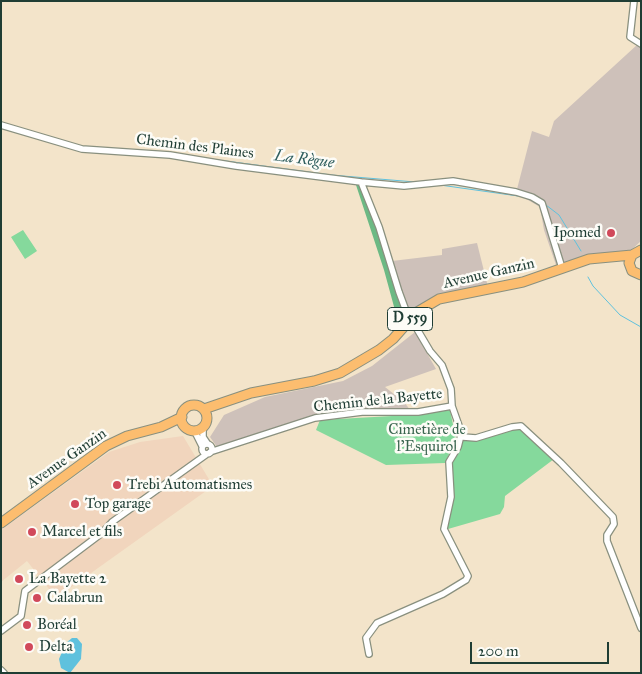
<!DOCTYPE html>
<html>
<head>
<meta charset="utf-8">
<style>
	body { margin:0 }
	#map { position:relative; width:642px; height:674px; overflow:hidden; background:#f3e4ca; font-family:"IM FELL Great Primer",serif }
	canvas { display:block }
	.frame { position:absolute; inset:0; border:2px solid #1f3d34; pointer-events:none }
	.scale { position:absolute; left:470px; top:642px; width:139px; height:22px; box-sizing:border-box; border:2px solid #1f3d34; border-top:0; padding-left:6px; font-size:15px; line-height:18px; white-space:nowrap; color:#1f3d34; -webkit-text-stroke:4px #fdfcf7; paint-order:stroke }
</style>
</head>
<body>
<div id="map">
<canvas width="642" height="674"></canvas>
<div class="frame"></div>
<div class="scale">200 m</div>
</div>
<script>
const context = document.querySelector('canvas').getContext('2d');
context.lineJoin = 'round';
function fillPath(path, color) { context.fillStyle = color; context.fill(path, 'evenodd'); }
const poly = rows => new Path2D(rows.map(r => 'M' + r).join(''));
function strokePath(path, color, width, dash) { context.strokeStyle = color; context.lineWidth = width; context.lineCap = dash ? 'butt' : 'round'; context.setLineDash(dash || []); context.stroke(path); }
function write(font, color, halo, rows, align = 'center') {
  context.font = font + ' "IM FELL Great Primer",serif'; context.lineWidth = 5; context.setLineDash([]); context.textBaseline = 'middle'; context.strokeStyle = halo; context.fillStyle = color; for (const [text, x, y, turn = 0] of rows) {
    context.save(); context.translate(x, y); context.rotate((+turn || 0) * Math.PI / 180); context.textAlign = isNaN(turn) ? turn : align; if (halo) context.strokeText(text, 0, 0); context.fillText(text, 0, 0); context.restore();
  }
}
const built = poly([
	[183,436,213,486,56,598,27,561,1,582,1,530,109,452,140,442]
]);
const industrial = poly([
	[638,44,641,46,641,241,628,253,596,255,556,265,544,230,540,207,516,193,532,131,549,137,554,121],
	[477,243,488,287,454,292,409,316,392,261,442,255,442,249],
	[415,332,436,369,385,387,404,402,411,411,315,415,217,447,210,437,224,415,265,397,343,381,372,366]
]);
const green = poly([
	[23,230,37,251,25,259,11,237],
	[450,410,456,439,445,463,386,465,316,430,320,420,410,415],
	[513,428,522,428,554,459,505,496,504,507,500,514,448,529,443,524,450,495,448,469,462,441]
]);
const forest = poly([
	[364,184,409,316,399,325,384,270,356,185]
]);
const water = poly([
	[72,638,77,638,82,644,81,659,70,673,61,668,59,659,66,643]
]);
const stream = poly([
	[203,158,331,175,415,182],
	[440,185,518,196],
	[546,205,559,215,581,251],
	[588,277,593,286,620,315,641,327]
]);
const street = poly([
	[634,1,630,37,641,44],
	[1,125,82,149,170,155,236,166,361,182,379,227,399,292,409,319],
	[361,182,404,186,453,181,516,192,532,197,542,203,562,268],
	[417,329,430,351,442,365,451,389,452,406,463,437,476,438,512,427,521,426,561,463,613,517,614,524,607,535,607,541,641,628],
	[203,427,203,437,207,443],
	[194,430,202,446],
	'202 449a5 5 0 1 1 10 0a5 5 0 1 1-10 0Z',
	[210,452,315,418,362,412,418,412,452,406],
	[1,631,21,616,25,591,102,533,112,522,207,454],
	[369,654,366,638,377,623,443,594,466,580,468,576,444,529,451,497,449,462,458,447,461,435],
	[1,670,4,673]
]);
const primary = poly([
	[641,250,632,255,629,263,632,271,641,275],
	'181 418a13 13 0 1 1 26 0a13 13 0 1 1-26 0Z',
	[204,409,251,393,314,381,340,373,379,350,393,339,417,312,439,299,523,282,589,259,632,255],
	[1,523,106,446,127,436,161,427,182,417]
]);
const markers = [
	[611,233,5,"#d1495b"],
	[117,485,5,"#d1495b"],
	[75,504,5,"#d1495b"],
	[32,532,5,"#d1495b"],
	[19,579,5,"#d1495b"],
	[37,598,5,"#d1495b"],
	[27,625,5,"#d1495b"],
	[29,647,5,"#d1495b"]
];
const shields = [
	[410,319,45]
];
const shieldNames = [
	["D 559",410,319]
];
const streetNames = [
	["Chemin des Plaines",195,147,7],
	["Avenue Ganzin",489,274,-13],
	["Chemin de la Bayette",378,401,-6],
	["Avenue Ganzin",67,459,-35]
];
const poiNames = [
	["Ipomed",601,233,"right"],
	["Trebi Automatismes",127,485],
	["Top garage",85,504],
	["Marcel et fils",42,532],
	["La Bayette 2",29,579],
	["Calabrun",47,598],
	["Boréal",37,625],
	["Delta",39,647]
];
const parkNames = [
	["Cimetière de",427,430],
	["l'Esquirol",427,447]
];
const waterNames = [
	["La Règue",304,160,7]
];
fillPath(built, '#f1d5bd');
fillPath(industrial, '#cec1ba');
fillPath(green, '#85d99c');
fillPath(forest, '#6cb984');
fillPath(water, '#5fc1dd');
strokePath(stream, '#5fc1dd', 1);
strokePath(street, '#89907f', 8);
strokePath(primary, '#89907f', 11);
strokePath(street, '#fff', 5.5);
strokePath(primary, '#fcbd6f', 9);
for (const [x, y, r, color] of markers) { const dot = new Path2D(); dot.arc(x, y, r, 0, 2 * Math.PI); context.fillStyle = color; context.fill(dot); strokePath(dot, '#fdfcf7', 2); }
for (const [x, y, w] of shields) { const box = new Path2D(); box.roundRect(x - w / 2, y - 11.5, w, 23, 4); context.fillStyle = '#fdfcf7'; context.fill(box); strokePath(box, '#1f3d34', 1); }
write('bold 14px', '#1f3d34', null, shieldNames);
write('15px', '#1f3d34', '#fdfcf7', streetNames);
write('15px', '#1f3d34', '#fdfcf7', poiNames, 'left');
write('15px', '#38644e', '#fdfcf7', parkNames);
write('italic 16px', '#2f5e5e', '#fdfcf7', waterNames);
</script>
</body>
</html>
